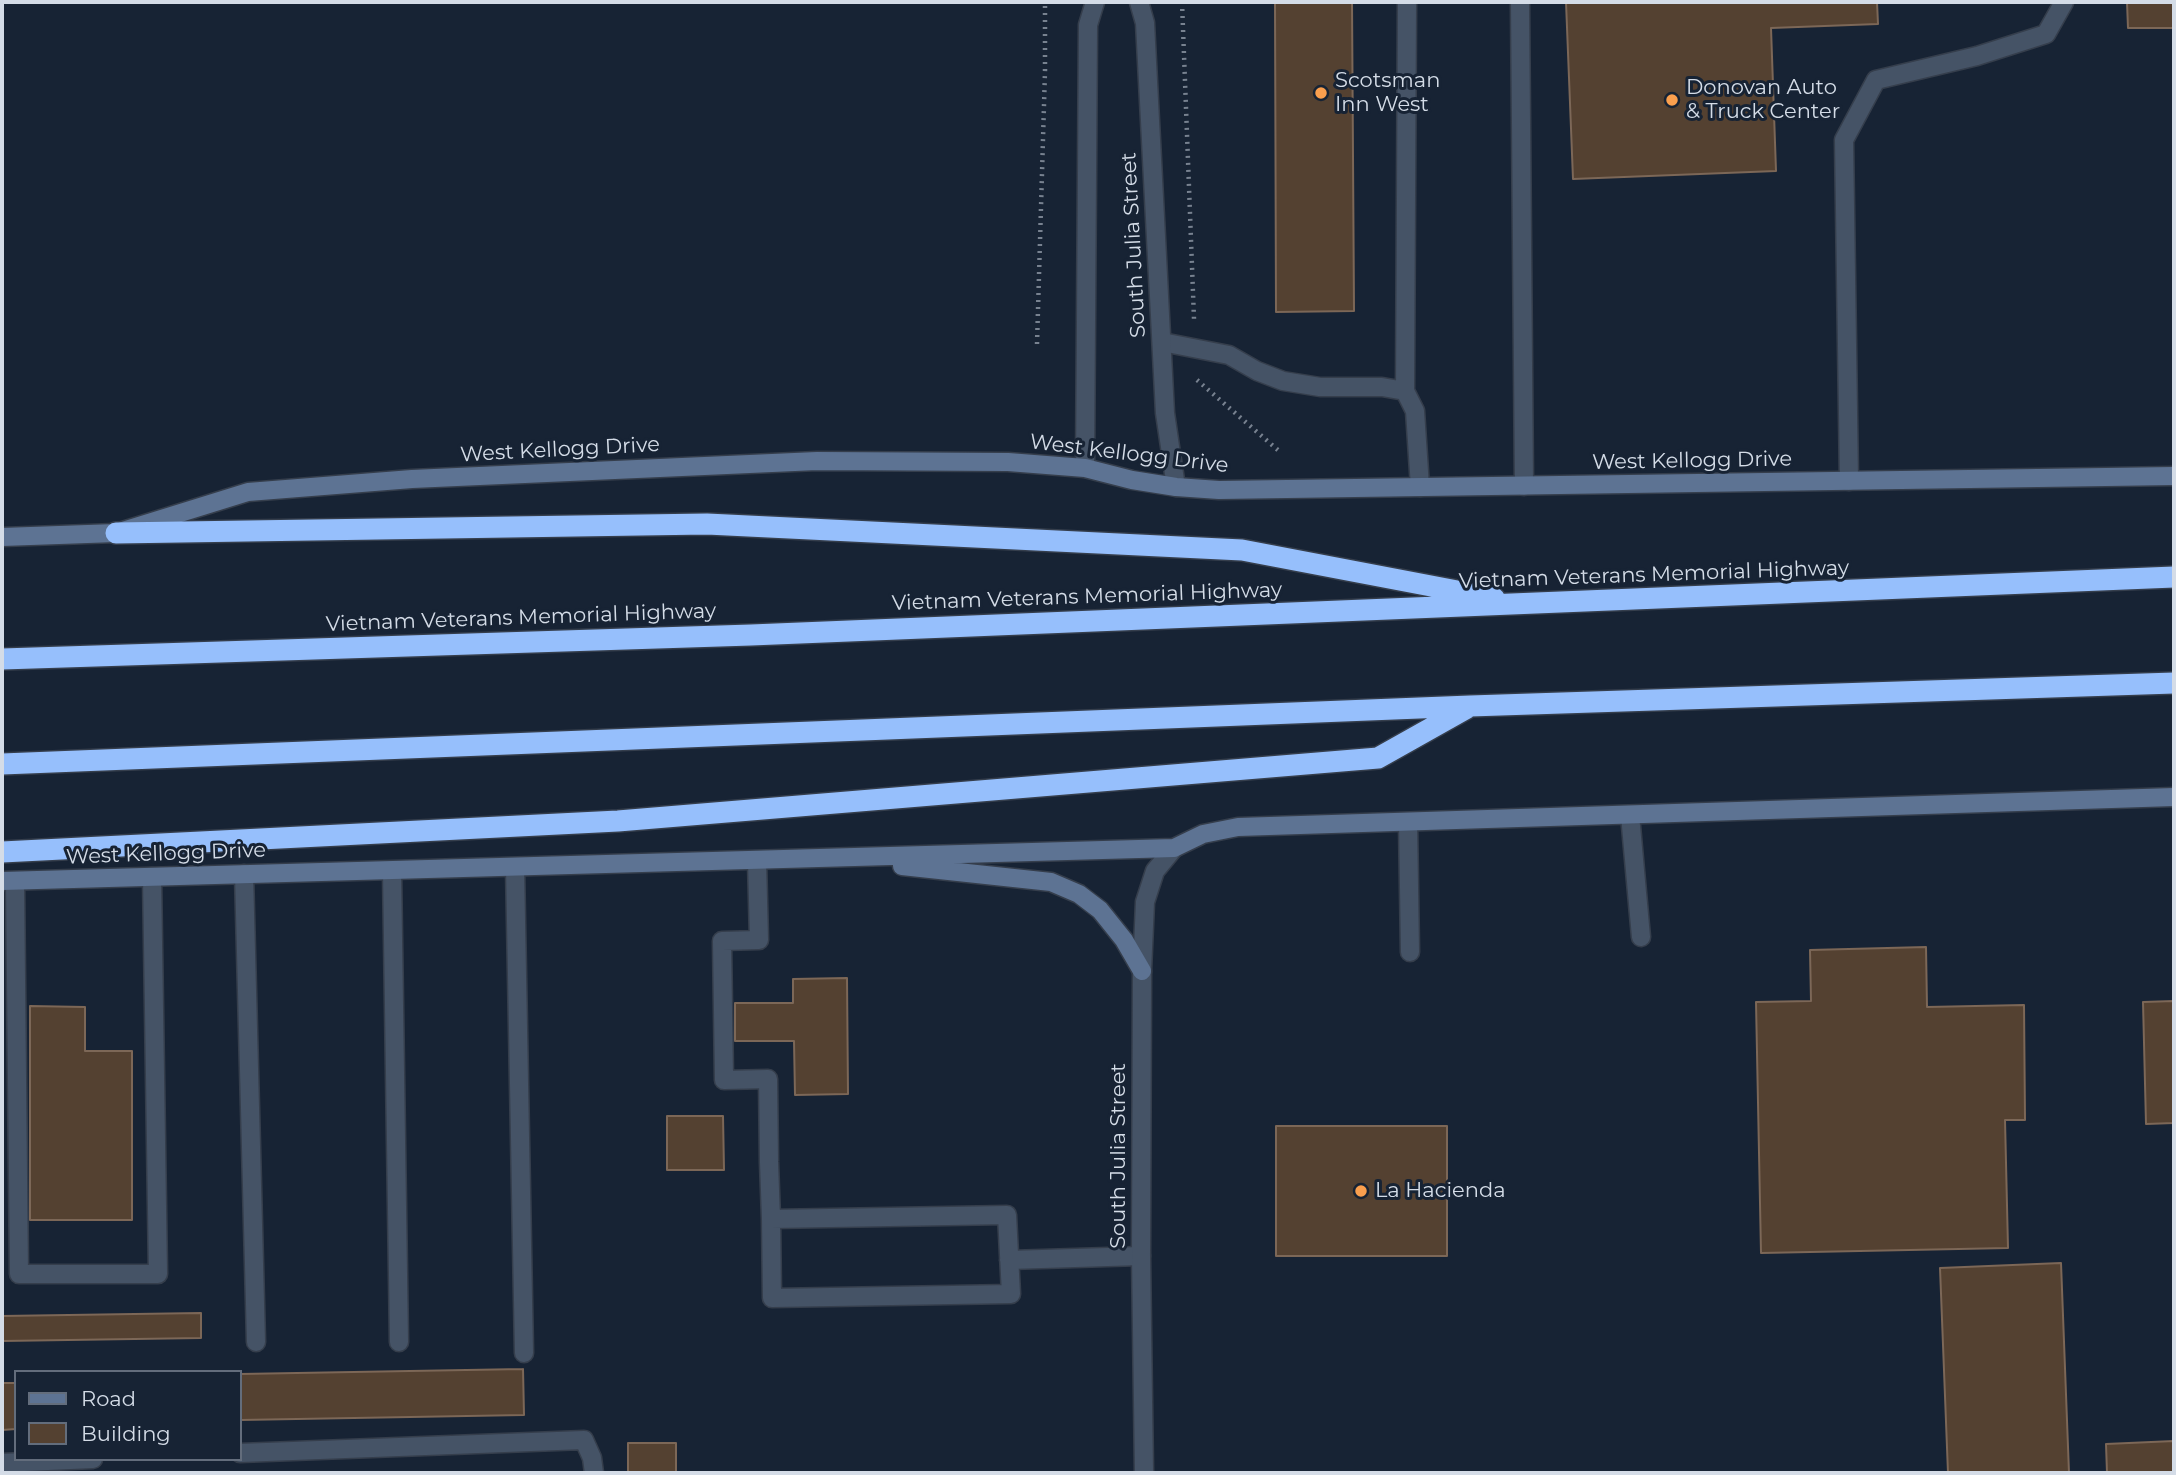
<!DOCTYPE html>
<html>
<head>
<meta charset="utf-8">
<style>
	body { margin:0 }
	#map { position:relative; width:2176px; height:1475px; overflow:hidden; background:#172334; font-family:Montserrat,sans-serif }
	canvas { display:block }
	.frame { position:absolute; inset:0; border:4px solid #d4dce7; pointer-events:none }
	.legend { position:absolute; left:14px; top:1370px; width:228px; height:91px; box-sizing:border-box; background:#172334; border:2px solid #636d7c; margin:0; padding:9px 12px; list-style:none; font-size:21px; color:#d4dce7 }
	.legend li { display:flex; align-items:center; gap:14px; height:35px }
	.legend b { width:35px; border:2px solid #636d7c }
</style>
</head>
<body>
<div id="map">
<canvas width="2176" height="1475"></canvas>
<div class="frame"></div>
<ul class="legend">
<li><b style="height:9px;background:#5d7393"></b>Road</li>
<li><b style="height:19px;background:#544131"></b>Building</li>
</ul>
</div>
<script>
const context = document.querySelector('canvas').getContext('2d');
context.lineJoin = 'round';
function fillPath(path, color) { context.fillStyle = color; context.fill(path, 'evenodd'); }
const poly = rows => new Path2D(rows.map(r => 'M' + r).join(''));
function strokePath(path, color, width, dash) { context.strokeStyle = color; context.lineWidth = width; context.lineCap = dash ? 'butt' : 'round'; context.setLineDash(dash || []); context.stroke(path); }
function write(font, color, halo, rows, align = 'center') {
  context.font = font + ' Montserrat,sans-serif'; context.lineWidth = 6; context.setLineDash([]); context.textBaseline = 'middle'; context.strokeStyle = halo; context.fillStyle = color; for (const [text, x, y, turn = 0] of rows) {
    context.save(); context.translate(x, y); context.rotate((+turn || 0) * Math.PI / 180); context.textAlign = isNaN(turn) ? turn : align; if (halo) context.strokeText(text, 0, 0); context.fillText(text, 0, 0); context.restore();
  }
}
const building = poly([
	[1275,2,1352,2,1354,311,1276,312,1275,2],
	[1566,2,1877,2,1878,24,1771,28,1776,171,1573,179,1566,2],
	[2127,2,2174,2,2174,28,2128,28,2127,2],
	[1926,947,1927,1007,2024,1005,2025,1120,2005,1120,2008,1248,1761,1253,1756,1002,1811,1001,1810,950,1926,947],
	[847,978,848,1094,795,1095,794,1041,735,1041,735,1003,793,1003,793,979,847,978],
	[2174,1001,2174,1123,2146,1124,2143,1002,2174,1001],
	[30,1006,85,1007,85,1051,132,1051,132,1220,30,1220,30,1006],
	[667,1116,723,1116,724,1170,667,1170,667,1116],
	[1276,1126,1447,1126,1447,1256,1276,1256,1276,1126],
	[2061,1263,2069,1473,1948,1473,1940,1268,2061,1263],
	[201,1313,201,1338,2,1341,2,1316,201,1313],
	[523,1369,524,1415,240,1420,240,1374,523,1369],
	[2,1383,16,1383,16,1429,2,1430,2,1383],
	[2174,1441,2174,1473,2107,1473,2106,1444,2174,1441],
	[628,1443,676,1443,676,1473,628,1473,628,1443]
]);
const path = poly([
	[1182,2,1194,319],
	[1037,344,1045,71,1045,2],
	[1197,380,1279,451]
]);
const lane = poly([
	[1520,2,1524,486],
	[1162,342,1229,355,1257,371,1283,381,1320,387,1382,387,1405,391,1415,411,1420,487],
	[1405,391,1407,2],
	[1849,481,1844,140,1876,80,1977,56,2046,34,2064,2],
	[1630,815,1641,937],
	[1408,822,1410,952],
	[757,861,759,940,722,941,724,1080,768,1079,769,1162,771,1219,772,1298,1011,1294,1007,1215,771,1219],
	[515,867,524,1353],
	[392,871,399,1342],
	[244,874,256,1342],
	[15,881,19,1274,158,1274,152,877],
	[1009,1260,1141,1256],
	[240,1453,584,1440,592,1458,594,1473],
	[2,1463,93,1459]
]);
const street = poly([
	[1139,2,1145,23,1165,413,1176,487],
	[1085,468,1088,25,1095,2],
	[1144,1473,1141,1256,1142,971,1145,902,1155,871,1174,848]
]);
const secondary = poly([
	[2,537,116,533,248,492,412,479,817,461,1008,462,1085,468,1132,480,1176,487,1219,490,2174,476],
	[902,866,1051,882,1079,894,1100,910,1124,940,1142,971],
	[2,881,1174,848,1203,834,1238,827,2174,797]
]);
const highway = poly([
	[116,533,707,524,1242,550,1494,598],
	[2,659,751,635,2174,577],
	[2,764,1470,706,2174,683],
	[2,852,618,821,1378,758,1467,708]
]);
const markers = [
	[1321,93,7,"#fa9f4e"],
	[1672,100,7,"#fa9f4e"],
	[1361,1191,7,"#fa9f4e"]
];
const poiNames = [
	["Scotsman",1335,81],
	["Inn West",1335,105],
	["Donovan Auto",1686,88],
	["& Truck Center",1686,112],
	["La Hacienda",1375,1191]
];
const streetNames = [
	["South Julia Street",1134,245,-93],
	["West Kellogg Drive",560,450,-3],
	["West Kellogg Drive",1129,454,7],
	["West Kellogg Drive",1692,461,-1],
	["Vietnam Veterans Memorial Highway",1654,575,-2],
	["Vietnam Veterans Memorial Highway",1087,597,-2],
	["Vietnam Veterans Memorial Highway",521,618,-2],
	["West Kellogg Drive",166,854,-2],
	["South Julia Street",1119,1156,-90]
];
fillPath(building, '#544131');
strokePath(building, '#7c6757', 2);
strokePath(lane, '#353e4c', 21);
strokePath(street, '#353e4c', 21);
strokePath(secondary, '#353e4c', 21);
strokePath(highway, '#353e4c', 24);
strokePath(path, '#788290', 4.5, [2, 5]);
strokePath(lane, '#455366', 18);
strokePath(street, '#455366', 18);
strokePath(secondary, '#5d7393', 18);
strokePath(highway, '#96bffc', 21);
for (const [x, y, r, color] of markers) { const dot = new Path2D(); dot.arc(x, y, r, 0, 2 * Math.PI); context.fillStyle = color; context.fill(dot); strokePath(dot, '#172334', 2.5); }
write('21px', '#d4dce7', '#172334', poiNames, 'left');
write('21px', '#d4dce7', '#172334', streetNames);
</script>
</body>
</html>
